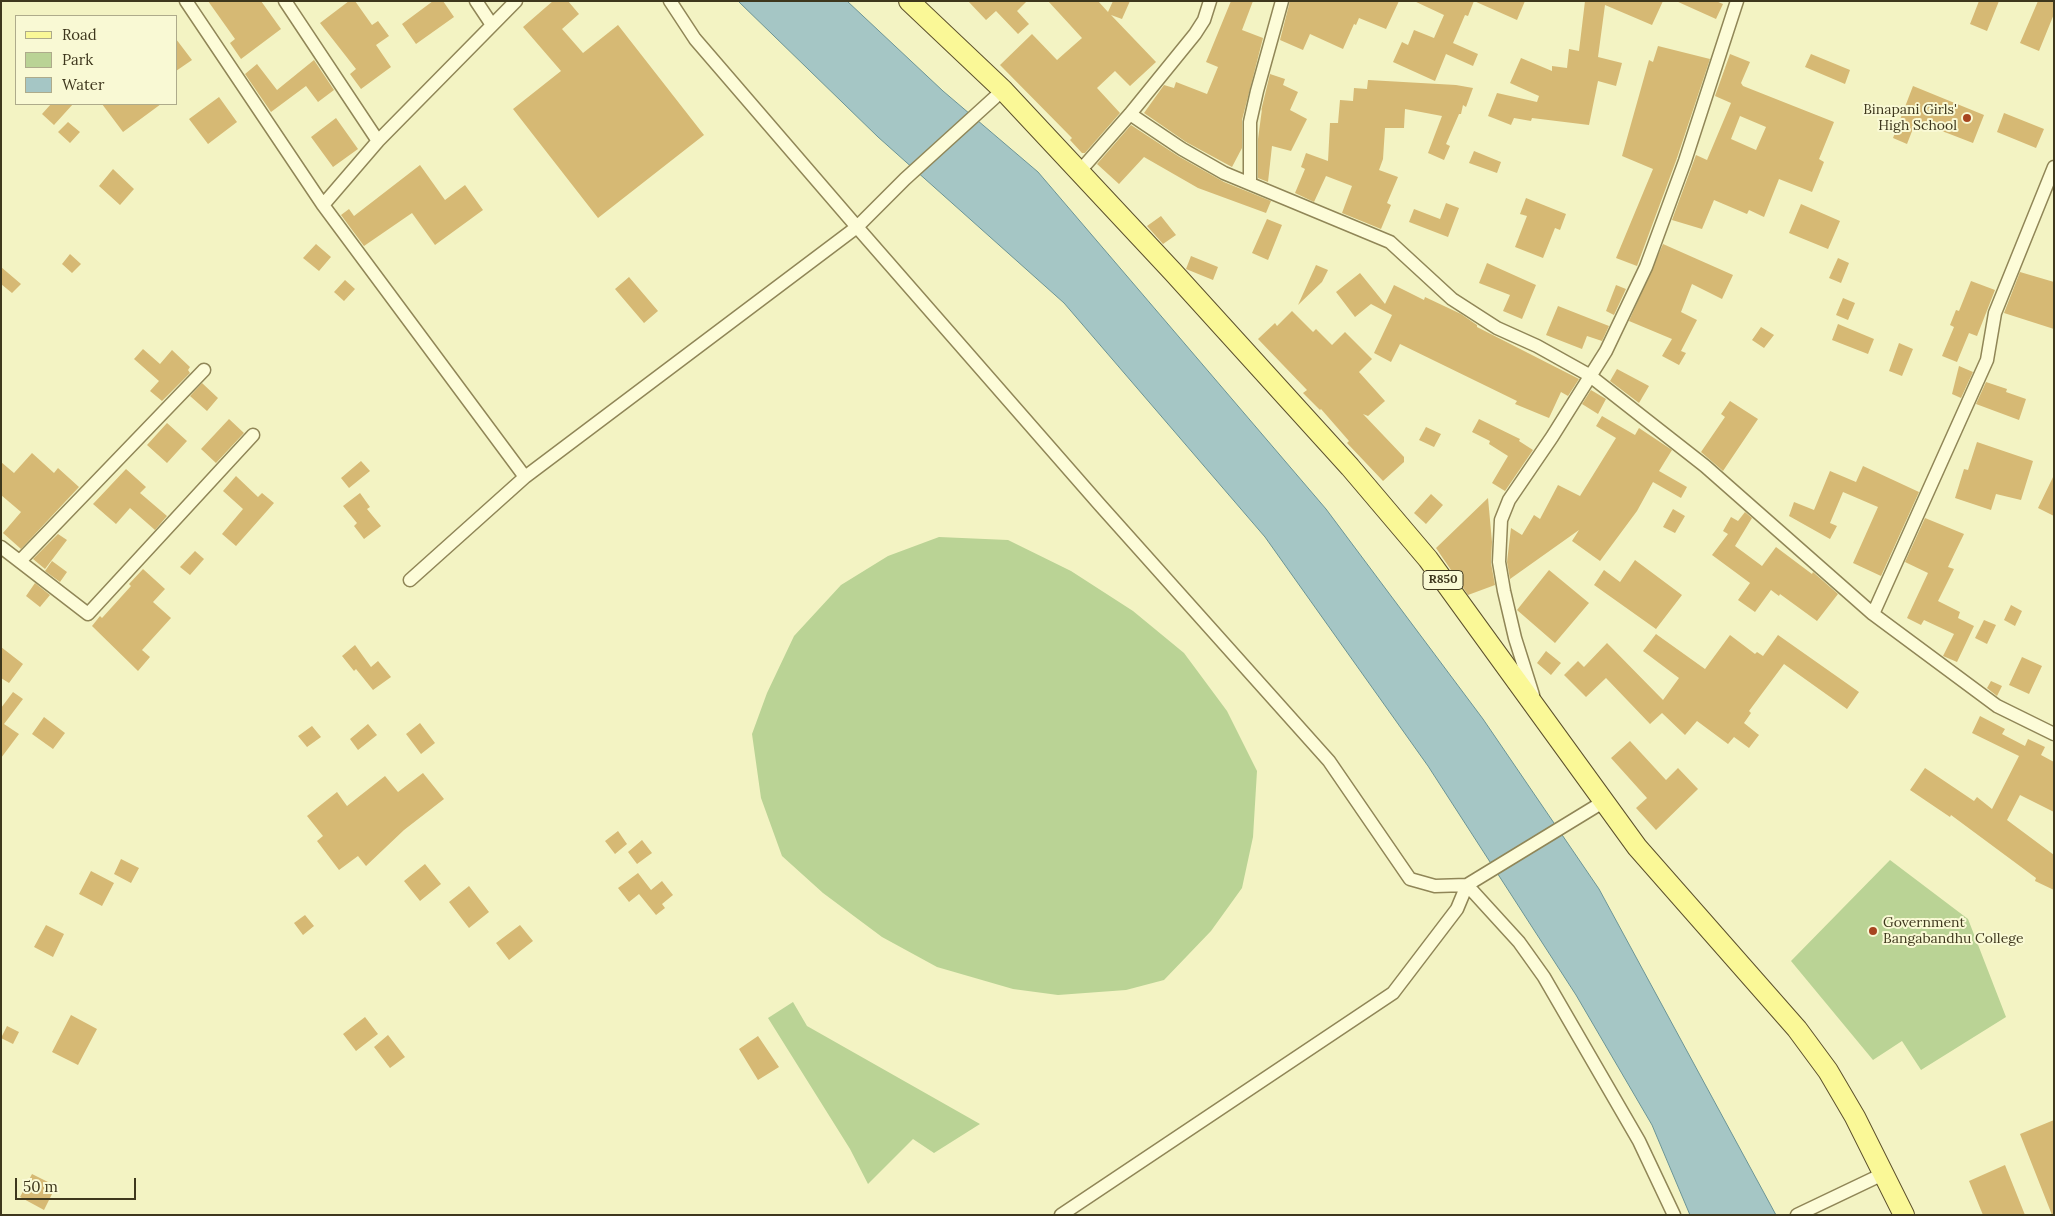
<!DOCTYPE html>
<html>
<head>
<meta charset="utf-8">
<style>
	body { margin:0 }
	#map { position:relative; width:2055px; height:1216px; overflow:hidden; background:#f3f3c3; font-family:Lora,serif }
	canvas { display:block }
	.frame { position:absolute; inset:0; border:2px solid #3e371d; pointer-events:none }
	.legend { position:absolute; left:15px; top:15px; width:162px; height:90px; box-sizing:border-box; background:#f9f9d4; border:1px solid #aeab8b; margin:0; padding:6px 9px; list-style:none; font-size:15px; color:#3e371d }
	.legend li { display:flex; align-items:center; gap:10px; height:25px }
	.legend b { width:25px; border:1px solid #aeab8b }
	.scale { position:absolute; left:15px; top:1178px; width:121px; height:22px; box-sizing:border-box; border:2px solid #3e371d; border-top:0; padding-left:6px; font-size:15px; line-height:18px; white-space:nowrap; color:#3e371d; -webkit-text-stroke:4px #f9f9d4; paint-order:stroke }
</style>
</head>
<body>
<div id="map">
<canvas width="2055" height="1216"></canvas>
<div class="frame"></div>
<ul class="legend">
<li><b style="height:6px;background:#faf897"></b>Road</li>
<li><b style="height:14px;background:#bad395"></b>Park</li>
<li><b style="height:14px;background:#a5c6c5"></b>Water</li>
</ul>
<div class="scale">50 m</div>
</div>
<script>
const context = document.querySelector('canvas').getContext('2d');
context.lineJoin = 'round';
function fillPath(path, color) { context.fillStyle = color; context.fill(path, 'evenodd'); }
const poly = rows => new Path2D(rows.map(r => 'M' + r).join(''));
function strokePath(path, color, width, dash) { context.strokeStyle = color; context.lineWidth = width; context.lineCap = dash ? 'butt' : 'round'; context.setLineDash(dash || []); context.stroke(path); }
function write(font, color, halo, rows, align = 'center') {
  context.font = font + ' Lora,serif'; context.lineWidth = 4; context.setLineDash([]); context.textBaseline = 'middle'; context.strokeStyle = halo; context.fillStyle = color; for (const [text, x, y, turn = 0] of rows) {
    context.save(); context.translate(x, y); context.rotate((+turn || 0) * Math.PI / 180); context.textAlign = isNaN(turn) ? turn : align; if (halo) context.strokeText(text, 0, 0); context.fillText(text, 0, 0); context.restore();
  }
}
const green = poly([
	[939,537,1008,540,1071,571,1133,611,1184,653,1227,711,1257,771,1253,837,1242,888,1211,931,1164,980,1126,990,1058,995,1013,989,937,967,882,937,823,893,782,856,761,798,752,734,767,693,794,636,841,585,888,556],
	[1890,860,1968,919,2006,1017,1921,1070,1902,1041,1873,1060,1791,961],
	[793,1002,807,1026,980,1124,934,1153,913,1139,868,1184,850,1149,768,1018]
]);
const water = poly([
	[738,1,847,1,943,91,1038,172,1326,509,1483,719,1599,889,1776,1215,1690,1215,1652,1125,1576,995,1428,766,1265,537,1064,303,878,137,738,1]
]);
const building = poly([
	[208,1,261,1,281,29,241,59,230,43,235,39],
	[349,1,355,1,372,25,378,21,389,36,376,45,391,67,361,89,350,74,356,69,320,23],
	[433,1,443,1,454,17,416,44,402,24],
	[553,1,568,1,579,14,562,29,583,53,618,25,704,135,598,218,513,109,561,71,523,27],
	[968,1,1027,1,1017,11,1029,24,1018,34,996,11,986,20],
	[1048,1,1098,1,1108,12,1113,1,1130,1,1122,19,1111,15,1156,62,1130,86,1115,71,1097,88,1120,113,1085,153,1082,153,1070,140,1072,138,1000,65,1032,34,1057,60,1082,38],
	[1231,1,1253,1,1242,30,1263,38,1242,120,1242,148,1232,167,1186,142,1144,113,1164,85,1174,88,1176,82,1207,94,1218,67,1206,62],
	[1290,1,1399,1,1386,29,1359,18,1356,25,1354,24,1343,49,1310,34,1303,50,1280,40],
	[1414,1,1474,1,1468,16,1465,15,1453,43,1478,54,1473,66,1446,54,1435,81,1393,62,1402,42,1408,45,1414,30,1434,38,1444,15],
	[1474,1,1525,1,1517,20],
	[1585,1,1663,1,1652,25,1605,5,1598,57,1622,63,1616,86,1598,81,1589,125,1532,118,1531,121,1514,118,1511,125,1488,116,1497,93,1537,102,1539,96,1510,83,1521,58,1552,71,1552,66,1567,68,1569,49,1579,51],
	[1676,1,1716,1,1723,4,1716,19],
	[1979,1,1999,1,1987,31,1970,24],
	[2038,1,2054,1,2054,14,2039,51,2020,43],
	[176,39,192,60,176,71],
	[1658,46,1710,59,1677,158,1637,266,1616,258,1653,169,1622,156,1649,60,1653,62],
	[1730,54,1750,62,1741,83,1743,86,1834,122,1819,159,1824,162,1812,192,1779,179,1764,217,1749,210,1747,214,1714,200,1702,229,1672,220,1696,155,1707,160,1731,103,1715,96],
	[1740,116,1766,127,1756,150,1731,139],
	[1811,54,1850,70,1845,84,1805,67],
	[314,60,334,90,318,102,306,86,271,112,245,74,257,64,277,90],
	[1270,74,1285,79,1283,85,1298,92,1290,110,1307,119,1291,151,1272,146,1268,182,1258,178,1258,139,1262,109,1261,111],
	[1368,80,1456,85,1473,88,1466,107,1463,105,1461,114,1459,114,1446,144,1450,146,1444,160,1428,153,1442,116,1405,109,1404,128,1385,128,1383,159,1379,170,1398,177,1387,203,1391,205,1381,229,1342,213,1352,186,1326,176,1314,202,1295,193,1305,169,1301,167,1306,153,1328,161,1330,123,1338,123,1340,100,1353,101,1354,88,1367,89],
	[1913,86,1984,115,1973,143,1916,121,1907,144,1893,138],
	[219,97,237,122,208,144,189,119],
	[51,104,73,104,54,125,42,114],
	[102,104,161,104,123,132],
	[2004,113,2044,129,2036,148,1997,132],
	[336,118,358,149,333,167,311,137],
	[68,122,80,132,70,143,58,132],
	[1131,125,1178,156,1224,182,1271,201,1266,213,1198,188,1144,157,1119,184,1097,164],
	[1474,151,1501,162,1497,173,1469,163],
	[420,165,445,200,465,185,483,210,435,245,412,213,364,246,341,215,349,209,354,216],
	[113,169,134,189,120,205,99,186],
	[1526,198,1566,214,1560,230,1555,228,1543,258,1515,247,1527,216,1520,214],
	[1446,203,1459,208,1448,237,1409,222,1414,209,1440,219],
	[1801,204,1840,221,1828,249,1789,233],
	[1161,216,1176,235,1163,244,1147,226],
	[1267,219,1282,225,1268,260,1252,253],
	[316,244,331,257,319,271,303,258],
	[1663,244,1733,275,1722,299,1692,284,1681,312,1697,320,1681,351,1686,353,1679,365,1662,356,1672,339,1629,321],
	[70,254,81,264,72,273,62,264],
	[1191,256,1218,267,1213,280,1186,269],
	[1838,258,1849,263,1841,283,1829,278],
	[1487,263,1536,285,1522,319,1503,311,1510,295,1479,283],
	[1316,265,1328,270,1322,282,1298,305],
	[1,267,21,284,12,293,1,284],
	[2020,272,2054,282,2054,329,2004,313],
	[1360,273,1385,304,1394,285,1424,300,1425,297,1461,314,1477,325,1477,327,1579,379,1568,396,1561,392,1549,418,1515,404,1517,401,1400,344,1391,362,1374,353,1392,315,1371,304,1355,317,1336,292],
	[629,277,658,311,644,323,615,289],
	[345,280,355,289,344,301,334,292],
	[1971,281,1995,290,1977,336,1969,333,1957,362,1942,356,1954,327,1950,325,1956,310,1959,311],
	[1616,285,1626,289,1614,315,1606,311],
	[1843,298,1855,303,1848,320,1836,315],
	[1558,306,1609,326,1602,341,1587,336,1582,349,1546,335],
	[1292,311,1313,332,1316,329,1332,345,1345,332,1372,359,1359,372,1385,401,1368,416,1363,414,1404,457,1404,462,1383,481,1347,443,1349,441,1321,409,1320,410,1303,393,1307,390,1258,339,1275,323,1277,326],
	[1838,324,1874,339,1868,354,1832,340],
	[1761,327,1774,335,1764,348,1752,340],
	[1899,343,1913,349,1902,376,1889,371],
	[143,349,160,364,172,350,190,367,188,370,190,373,162,401,150,391,159,381,134,359],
	[1959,366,1973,372,1961,398,1952,394],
	[1617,369,1649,386,1639,403,1610,381],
	[1986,382,2007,389,2006,392,2026,399,2019,420,1976,404],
	[202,383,218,398,207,411,190,396],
	[1591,390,1606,399,1598,414,1582,404],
	[1730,401,1758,419,1723,471,1701,452,1725,417,1721,414],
	[1602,416,1635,435,1639,428,1672,450,1659,471,1687,487,1681,498,1653,482,1637,511,1600,561,1572,541,1579,530,1510,579,1507,562,1511,528,1522,535,1534,515,1540,519,1558,485,1580,496,1616,438,1596,426],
	[229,419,244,433,216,463,201,449],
	[1479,419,1520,439,1519,441,1533,450,1505,491,1492,483,1508,456,1489,444,1490,441,1472,432],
	[167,423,187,441,167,463,147,445],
	[1426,427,1441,434,1434,447,1419,440],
	[1977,442,2033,461,2021,500,1996,494,1991,510,1955,498,1964,469,1968,470],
	[32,453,54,473,58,468,79,487,21,549,3,533,21,512,1,495,1,462,14,473],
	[361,461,370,471,349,488,341,478],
	[1863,466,1919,492,1881,576,1853,563,1878,507,1843,492,1830,523,1837,526,1830,539,1789,516,1794,502,1814,510,1830,471,1856,482],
	[126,469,146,487,140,493,167,516,155,530,130,508,116,524,93,504],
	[2054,475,2054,516,2038,508],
	[236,476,258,497,262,493,274,503,236,546,222,534,243,509,223,491],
	[360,493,370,507,367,509,381,526,364,539,354,526,357,523,343,506],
	[1431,494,1443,505,1426,524,1414,513],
	[1488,498,1492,542,1491,563,1495,585,1468,595,1436,548],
	[1673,509,1685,516,1675,533,1663,527],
	[1745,512,1752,518,1735,546,1762,566,1776,547,1812,574,1813,572,1838,594,1817,621,1780,594,1779,596,1771,590,1755,612,1738,600,1750,583,1712,555,1728,534,1723,531,1731,517,1738,521],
	[1925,518,1964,534,1948,567,1954,569,1938,601,1960,612,1958,618,1974,626,1957,662,1943,656,1954,634,1924,620,1921,625,1907,618,1928,573,1905,562],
	[58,534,67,540,45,569,33,559],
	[195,551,204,559,190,575,180,567],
	[1635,560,1682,595,1656,629,1594,585,1604,570,1620,582],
	[52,561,67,572,60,582,45,571],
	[143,569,165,589,153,602,171,618,142,650,150,657,138,671,92,626,100,616,102,618,131,586,129,584],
	[1549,570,1589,603,1555,643,1517,610],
	[35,583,50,595,40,607,26,596],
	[2011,605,2022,611,2015,626,2004,620],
	[1984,620,1996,625,1987,644,1975,638],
	[1656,634,1705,669,1730,635,1755,654,1757,652,1763,656,1778,635,1859,692,1847,709,1784,664,1749,711,1751,713,1744,723,1759,735,1749,748,1734,737,1728,744,1697,721,1685,735,1662,713,1650,724,1606,678,1586,697,1564,675,1578,661,1584,667,1607,643,1663,700,1679,678,1643,651],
	[355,645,371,667,378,661,391,677,373,690,356,669,354,671,342,656],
	[1,647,23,664,9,683,1,678],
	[1546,651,1561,663,1551,675,1537,663],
	[2022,657,2042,666,2029,694,2009,685],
	[1991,681,2002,686,1997,696,1987,688],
	[13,692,23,699,4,724,19,734,1,758,1,708],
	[1980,716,2005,729,2002,734,2025,746,2028,739,2045,747,2041,755,2054,762,2054,812,2020,795,2007,820,2054,855,2054,890,2035,881,2036,878,1951,815,1950,817,1910,790,1925,768,1974,801,1977,797,1992,809,2019,756,1972,733],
	[44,717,65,733,53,749,32,734],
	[420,723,435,743,421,754,406,734],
	[368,724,377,735,358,750,350,739],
	[312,726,321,737,307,747,298,736],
	[1630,741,1666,780,1678,768,1698,789,1656,830,1636,808,1647,798,1611,758],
	[423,773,444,799,404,830,366,866,358,856,339,870,317,841,323,836,307,816,337,792,347,806,385,776,398,792],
	[618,831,627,844,615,854,605,841],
	[642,840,652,853,637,864,628,852],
	[121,859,139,868,131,883,114,874],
	[425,864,441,884,420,901,404,881],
	[91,871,114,883,102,906,79,894],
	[638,873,651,890,662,881,673,895,662,904,665,908,656,915,639,894,629,902,618,888],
	[469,886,489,912,469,928,449,902],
	[305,915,314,926,303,935,294,923],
	[46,925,64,934,53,957,34,947],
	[520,925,533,941,509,960,496,943],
	[71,1015,97,1029,78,1065,52,1052],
	[365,1017,378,1034,356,1051,343,1034],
	[7,1026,19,1032,13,1044,1,1038],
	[388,1035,405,1057,390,1068,374,1047],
	[758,1036,779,1067,758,1080,739,1049],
	[2054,1120,2054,1215,2052,1215,2020,1134],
	[2005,1165,2025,1215,1983,1215,1969,1181],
	[32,1174,56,1186,44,1210,20,1197]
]);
const street = poly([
	[186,1,323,205,525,477],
	[285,1,378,141],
	[476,1,492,25],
	[670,1,695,39,857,227,1100,505,1329,761,1410,879,1435,886,1467,885,1603,802],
	[1130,114,1182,149,1224,173,1390,242,1452,299,1497,328,1537,346,1589,375,1705,466,1873,614,1997,706,2054,734],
	[1079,172,1130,114,1195,34,1204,20,1210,1],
	[1250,182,1250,122,1257,91,1282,1],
	[323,205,378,141,516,1],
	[1,547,88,614,253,435],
	[20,561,204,370],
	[410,580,525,477,857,227,905,179,1003,90],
	[1873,614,1987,360,1995,313,2054,167],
	[1533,695,1515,638,1504,591,1499,562,1501,520,1509,500,1552,437,1606,351,1646,267,1685,161,1737,1],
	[1467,885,1519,942,1544,977,1639,1141,1674,1215],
	[1061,1215,1393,993,1457,909,1467,885],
	[1797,1215,1883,1174]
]);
const primary = poly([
	[909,1,1003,90,1173,272,1350,467,1428,559,1637,847,1797,1029,1828,1071,1855,1117,1904,1215]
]);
const markers = [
	[1967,118,5,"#a74520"],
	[1873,931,5,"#a74520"]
];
const shields = [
	[1443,580,40]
];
const shieldNames = [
	["R850",1443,580]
];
const poiNames = [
	["Binapani Girls'",1957,110],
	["High School",1957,126],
	["Government",1883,923,"left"],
	["Bangabandhu College",1883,939,"left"]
];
fillPath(green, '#bad395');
fillPath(water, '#a5c6c5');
strokePath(water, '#6b9495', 1);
fillPath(building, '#d6b974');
strokePath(street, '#908657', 15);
strokePath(primary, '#5d512c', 22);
strokePath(street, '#fdfcd8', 12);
strokePath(primary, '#faf897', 20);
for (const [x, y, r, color] of markers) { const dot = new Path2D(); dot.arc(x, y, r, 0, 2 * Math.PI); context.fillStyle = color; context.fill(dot); strokePath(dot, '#f9f9d4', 2); }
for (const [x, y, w] of shields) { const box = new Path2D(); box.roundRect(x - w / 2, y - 9.5, w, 19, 4); context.fillStyle = '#f9f9d4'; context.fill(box); strokePath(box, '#3e371d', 1); }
write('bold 12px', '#3e371d', null, shieldNames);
write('14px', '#3e371d', '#f9f9d4', poiNames, 'right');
</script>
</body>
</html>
